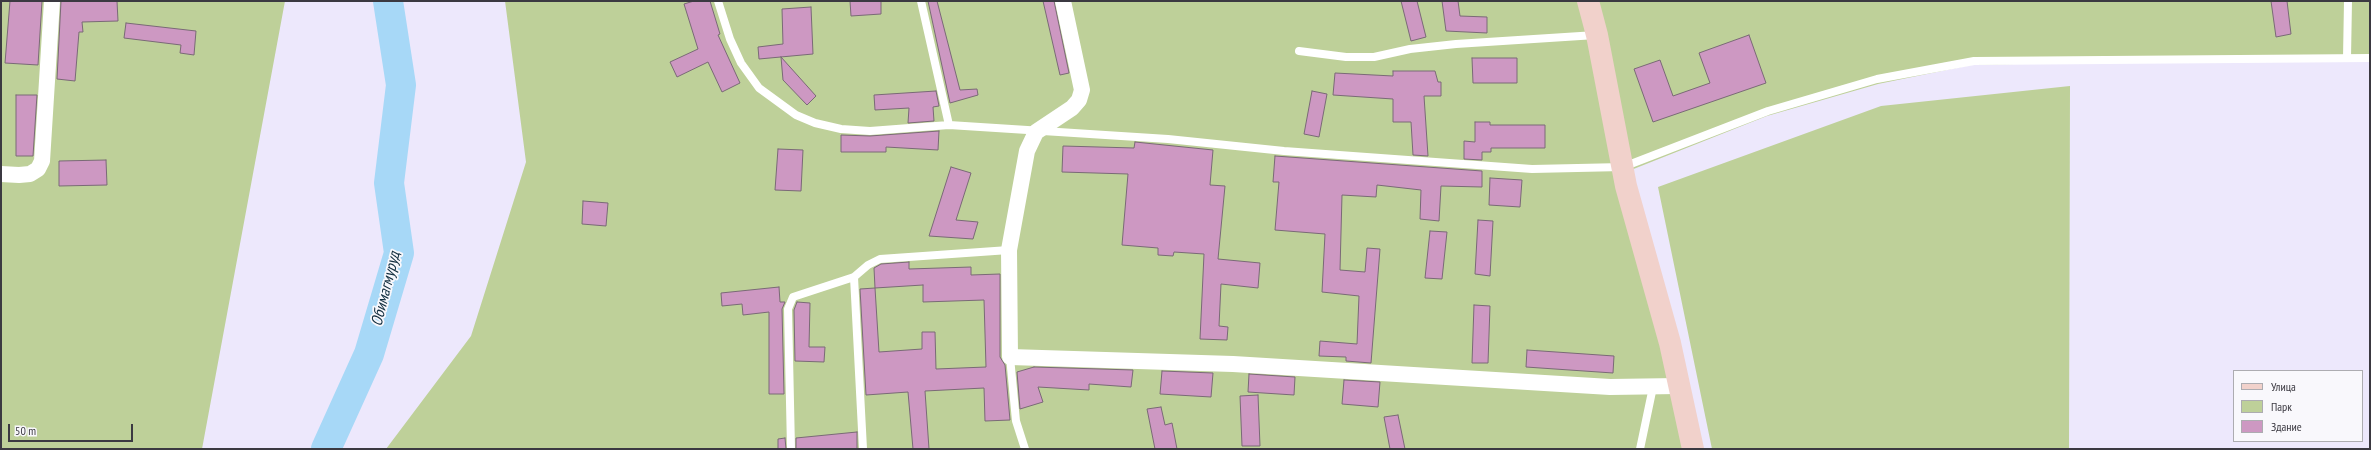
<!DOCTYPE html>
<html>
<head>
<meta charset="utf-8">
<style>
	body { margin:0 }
	#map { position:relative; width:2371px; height:450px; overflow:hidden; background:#ede8fc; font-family:"PT Sans Narrow",sans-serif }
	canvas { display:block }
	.frame { position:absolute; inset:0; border:2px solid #3b3941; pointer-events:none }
	.legend { position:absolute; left:2233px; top:370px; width:130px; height:72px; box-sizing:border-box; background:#f9f8fc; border:1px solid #adacb1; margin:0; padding:5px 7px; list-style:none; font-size:12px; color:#3b3941 }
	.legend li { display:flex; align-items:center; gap:8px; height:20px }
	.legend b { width:20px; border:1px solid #adacb1 }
	.scale { position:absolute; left:8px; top:424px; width:125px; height:18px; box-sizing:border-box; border:2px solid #3b3941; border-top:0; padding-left:5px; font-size:12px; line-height:14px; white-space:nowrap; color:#3b3941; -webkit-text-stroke:3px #f9f8fc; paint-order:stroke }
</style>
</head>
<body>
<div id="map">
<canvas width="2371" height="450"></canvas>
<div class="frame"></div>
<ul class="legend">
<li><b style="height:5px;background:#f1d1cb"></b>Улица</li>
<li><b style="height:11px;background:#bed099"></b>Парк</li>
<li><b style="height:11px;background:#cd98c2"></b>Здание</li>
</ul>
<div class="scale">50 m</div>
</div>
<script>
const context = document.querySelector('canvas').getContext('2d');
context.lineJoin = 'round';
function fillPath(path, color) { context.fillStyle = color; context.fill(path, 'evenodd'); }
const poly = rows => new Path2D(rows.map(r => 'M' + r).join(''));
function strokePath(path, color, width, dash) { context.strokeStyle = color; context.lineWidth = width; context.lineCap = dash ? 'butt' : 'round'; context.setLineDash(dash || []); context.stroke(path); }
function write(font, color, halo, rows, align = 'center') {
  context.font = font + ' "PT Sans Narrow",sans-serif'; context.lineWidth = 3.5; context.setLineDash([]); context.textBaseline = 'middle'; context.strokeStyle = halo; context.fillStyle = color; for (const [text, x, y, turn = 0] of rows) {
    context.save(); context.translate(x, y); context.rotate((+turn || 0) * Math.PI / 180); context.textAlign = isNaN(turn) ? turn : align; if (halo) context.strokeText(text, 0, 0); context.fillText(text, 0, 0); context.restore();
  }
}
const green = poly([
	[1,1,285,1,202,449,1,449],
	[505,1,1587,1,1690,449,386,449,471,336,526,162],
	[1588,1,2370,1,2370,56,1971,65,1878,84,1767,116,1626,172],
	[2070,86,2069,449,1712,449,1658,187,1881,106]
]);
const river = poly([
	[326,449,369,354,399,253,389,183,401,85,388,1]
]);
const building = poly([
	[10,1,42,1,38,65,5,63,10,1],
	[61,1,117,1,118,21,82,22,83,32,79,32,75,81,57,79,61,1],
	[694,1,710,1,720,34,718,35,740,83,722,92,708,62,677,77,670,62,698,49,684,4,694,1],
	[850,1,881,1,881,14,851,16,850,1],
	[928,1,937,1,960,90,977,89,978,95,950,103,928,1],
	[1043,1,1054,1,1069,73,1060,75,1043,1],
	[1401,1,1417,1,1426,37,1411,41,1401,1],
	[1442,1,1458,1,1460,16,1487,17,1487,33,1446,31,1442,1],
	[2271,1,2287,1,2291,34,2276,37,2271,1],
	[811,7,813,54,759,59,758,47,783,44,782,9,811,7],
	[126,23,196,31,194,55,180,53,181,45,124,38,126,23],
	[1749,35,1766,83,1653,122,1634,69,1660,60,1673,96,1710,83,1699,53,1749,35],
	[781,57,816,96,807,105,783,80,781,57],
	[1472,58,1517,58,1517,83,1473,83,1472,58],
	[1393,71,1435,71,1438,82,1441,82,1441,96,1424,96,1428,156,1413,155,1411,122,1393,122,1393,99,1333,95,1335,73,1393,76,1393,71],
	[936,91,939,106,933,107,934,121,908,123,909,108,875,110,874,95,936,91],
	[1312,91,1327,94,1319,137,1304,134,1312,91],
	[16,95,37,95,33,156,16,156,16,95],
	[1475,122,1490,122,1490,125,1545,125,1545,148,1491,148,1491,152,1482,152,1482,160,1464,159,1464,141,1475,142,1475,122],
	[939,131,938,150,886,147,886,152,841,152,841,135,870,136,939,131],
	[1135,142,1213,150,1210,185,1225,186,1218,259,1260,263,1258,288,1221,284,1219,326,1228,327,1227,340,1200,339,1204,254,1174,252,1173,256,1158,255,1158,248,1122,245,1128,174,1062,172,1063,146,1134,148,1135,142],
	[778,149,803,150,801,191,775,190,778,149],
	[1275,156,1482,171,1482,187,1441,186,1439,221,1420,219,1421,190,1377,185,1376,197,1342,195,1340,270,1365,272,1367,248,1380,249,1371,363,1346,361,1346,357,1319,356,1320,341,1357,344,1359,296,1322,292,1325,234,1275,230,1279,182,1273,182,1275,156],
	[106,160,107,185,59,186,59,161,106,160],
	[951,167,971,173,956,220,978,222,973,239,929,236,951,167],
	[1490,178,1522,180,1520,207,1489,205,1490,178],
	[583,201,608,203,606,226,582,224,583,201],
	[1478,220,1493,221,1490,276,1475,274,1478,220],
	[1430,231,1447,232,1442,279,1425,278,1430,231],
	[909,262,909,269,971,267,971,275,1000,274,1000,357,1005,365,1010,420,985,421,984,388,925,391,929,449,913,449,908,392,866,395,860,289,875,288,874,268,881,264,909,262],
	[923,285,923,302,984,300,986,367,936,369,935,332,922,332,922,349,879,352,875,288,923,285],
	[779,287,780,302,785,302,782,309,784,394,769,394,769,312,743,315,742,304,722,306,721,293,779,287],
	[797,302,810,303,809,347,825,347,824,362,795,361,794,310,797,302],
	[1474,305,1490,306,1488,363,1472,363,1474,305],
	[1527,350,1614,356,1613,373,1526,367,1527,350],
	[1034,367,1133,370,1131,387,1089,384,1089,390,1038,387,1043,402,1020,409,1017,372,1034,367],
	[1162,371,1213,373,1211,397,1160,394,1162,371],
	[1249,374,1295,377,1294,395,1248,392,1249,374],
	[1344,380,1380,382,1378,407,1342,404,1344,380],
	[1258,395,1260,446,1242,446,1240,396,1258,395],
	[1161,407,1165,425,1172,423,1177,449,1155,449,1147,409,1161,407],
	[1398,415,1405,449,1390,449,1384,417,1398,415],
	[857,432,857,449,796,449,796,438,857,432],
	[785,438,786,449,778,449,778,439,785,438]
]);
const lane = poly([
	[718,1,730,39,741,63,759,88,796,115,815,123,841,129,870,131,949,125,1168,139,1284,151,1532,169,1623,167,1768,111,1877,79,1974,61,2370,58],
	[921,1,949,125],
	[1299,51,1346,57,1374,57,1410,49,1456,44,1596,35],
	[2347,58,2348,1],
	[854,277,863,449],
	[1010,357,1016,421,1025,449],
	[791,449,788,309,793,297,854,277,868,265,880,259,1009,250],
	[1640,449,1653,387]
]);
const street = poly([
	[1063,1,1082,90,1079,100,1072,108,1036,132,1027,151,1009,250,1010,357,1233,364,1610,387,1678,386],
	[1,174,19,175,30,174,38,169,42,161,52,1]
]);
const secondary = poly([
	[1588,1,1597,35,1626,186,1670,343,1693,449]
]);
const waterNames = [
	["Обимагмуруд",386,289,-76]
];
fillPath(green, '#bed099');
strokePath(river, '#a7d8f7', 30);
fillPath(building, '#cd98c2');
strokePath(building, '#7a6a76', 1);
strokePath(lane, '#fff', 8);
strokePath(street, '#fff', 16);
strokePath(secondary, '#f1d1cb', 22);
write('italic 16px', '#102c3d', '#f9f8fc', waterNames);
</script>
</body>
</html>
